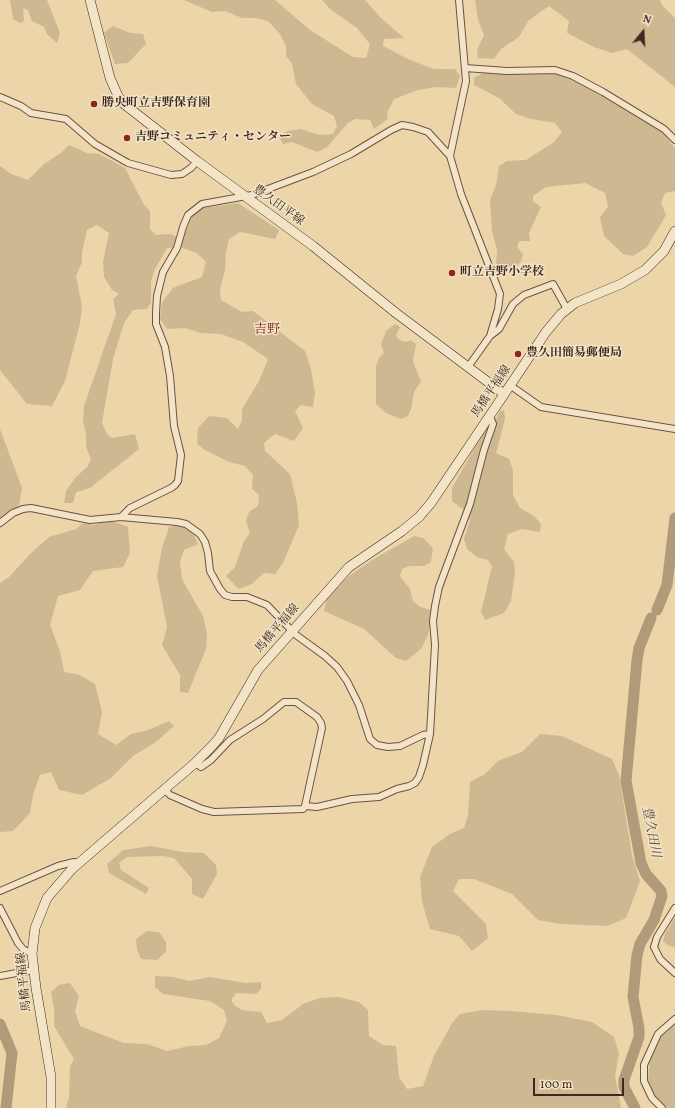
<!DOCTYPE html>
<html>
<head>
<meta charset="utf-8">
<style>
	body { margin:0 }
	#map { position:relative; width:675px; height:1108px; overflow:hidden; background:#ecd5a9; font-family:Vollkorn,serif }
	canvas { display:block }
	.north { position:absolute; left:623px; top:12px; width:40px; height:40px; -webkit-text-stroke:3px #f3e4c7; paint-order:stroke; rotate:18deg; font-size:11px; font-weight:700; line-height:16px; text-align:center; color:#3e281f }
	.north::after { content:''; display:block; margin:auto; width:14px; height:18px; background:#3e281f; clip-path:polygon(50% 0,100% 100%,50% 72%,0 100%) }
	.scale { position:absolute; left:533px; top:1078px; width:91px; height:18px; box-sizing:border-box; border:2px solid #3e281f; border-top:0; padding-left:5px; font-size:12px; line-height:14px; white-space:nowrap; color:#3e281f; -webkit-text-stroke:3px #f3e4c7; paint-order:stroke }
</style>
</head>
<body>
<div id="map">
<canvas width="675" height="1108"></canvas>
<div class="north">N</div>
<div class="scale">100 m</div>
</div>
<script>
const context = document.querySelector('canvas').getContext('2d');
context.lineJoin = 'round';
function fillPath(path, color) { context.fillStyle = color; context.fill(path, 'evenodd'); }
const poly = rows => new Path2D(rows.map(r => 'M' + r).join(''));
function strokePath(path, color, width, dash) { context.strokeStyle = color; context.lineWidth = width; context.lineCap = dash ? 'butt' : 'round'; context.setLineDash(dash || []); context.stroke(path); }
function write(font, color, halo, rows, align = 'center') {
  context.font = font + ' Vollkorn,"Noto Serif JP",serif'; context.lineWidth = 3; context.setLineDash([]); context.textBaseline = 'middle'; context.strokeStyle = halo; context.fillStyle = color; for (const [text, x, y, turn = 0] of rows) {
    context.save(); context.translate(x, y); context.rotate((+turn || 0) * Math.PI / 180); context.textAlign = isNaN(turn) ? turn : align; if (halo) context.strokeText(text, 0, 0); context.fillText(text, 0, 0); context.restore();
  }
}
const green = poly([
	[10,0,47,0,60,33,57,43,47,34,44,27,32,21,28,10,23,8,24,21,20,23,13,19],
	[184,0,275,0,310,30,353,57,366,58,370,44,357,28,331,10,322,0,365,0,381,18,404,38,384,39,383,46,408,59,434,69,455,69,460,76,456,88,436,87,418,90,394,99,387,113,388,119,374,129,370,120,355,119,348,123,327,147,317,152,292,142,283,144,279,136,287,131,300,129,320,135,333,134,337,126,334,116,312,104,296,84,292,64,286,56,286,46,280,34,268,21,255,18,242,18,225,11,212,12],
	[475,0,660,0,662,5,675,18,675,87,627,49,612,53,594,47,567,33,569,21,549,6,529,20,519,37,501,49,494,59,478,58,477,50,484,35,478,20],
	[113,26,130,33,143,34,146,44,128,63,115,64,104,33],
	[484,72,555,74,580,83,664,134,675,148,675,191,665,193,661,203,666,215,647,247,633,256,623,254,604,236,600,217,608,207,605,193,585,183,546,187,533,196,533,201,541,207,529,233,530,241,519,241,517,247,523,254,521,261,515,269,499,269,496,263,497,250,492,231,490,200,496,185,499,166,507,161,526,160,554,142,562,132,555,123,531,119,516,114,499,98,474,85,474,78],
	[69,145,87,153,99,154,125,168,144,205,150,211,150,229,156,235,170,234,182,239,192,217,203,208,238,203,279,230,275,239,240,232,229,239,226,252,225,270,220,289,221,300,242,312,253,311,305,351,311,369,315,393,313,407,301,405,295,411,303,428,294,441,275,434,264,443,265,451,290,474,297,503,299,525,283,563,275,574,264,573,252,584,239,589,226,576,235,567,244,541,250,533,246,521,249,512,258,506,259,495,252,489,253,475,245,466,229,462,205,450,197,444,198,428,209,416,227,418,238,429,242,420,242,409,259,381,268,359,243,342,221,334,201,333,185,328,167,329,160,319,162,302,173,288,202,277,206,262,197,253,180,247,167,248,155,269,151,281,151,302,147,309,133,310,124,323,113,359,102,423,107,434,112,438,135,434,139,449,90,488,76,492,73,503,64,503,66,491,76,477,88,466,91,459,86,447,86,434,83,422,84,406,116,314,113,299,119,294,112,290,104,277,103,262,109,233,97,225,87,230,82,252,82,262,76,276,82,306,80,323,65,381,52,406,27,404,0,370,0,166,11,174,28,180,44,164,61,153],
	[395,324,400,327,396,335,399,340,405,342,411,340,416,344,413,360,415,367,421,381,414,392,411,409,408,416,401,419,386,413,376,404,376,366,379,358,384,353,381,344,386,331],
	[504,410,505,419,496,453,509,459,513,470,513,495,520,508,534,516,541,524,540,532,522,529,508,534,504,549,514,562,515,572,511,601,504,613,485,620,481,612,492,566,488,560,477,557,467,549,464,539,470,520,464,510,452,501,452,488,484,431,494,424,500,411],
	[0,429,22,488,19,505,0,520],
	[102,522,115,522,128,527,130,553,123,567,93,571,80,590,58,596,50,625,60,651,64,672,80,675,95,684,102,712,98,734,116,745,131,734,148,730,169,721,174,726,156,742,133,756,111,778,82,795,59,790,51,772,40,775,33,795,30,813,13,831,0,832,0,583,9,577,30,554,49,537,76,529,83,523,94,525],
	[180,525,193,532,198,544,184,550,180,562,182,579,203,616,207,634,206,649,188,693,180,692,180,675,162,645,167,627,157,576,162,548,169,527],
	[414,536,423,538,433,548,431,562,424,566,410,566,402,569,400,576,410,589,413,601,420,607,432,610,428,635,421,649,406,661,396,658,364,629,324,611,327,598,350,575,374,559],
	[540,734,562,736,612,759,619,775,632,855,640,881,626,918,608,926,560,924,538,920,512,894,474,879,459,879,453,891,486,924,488,938,472,951,459,936,430,929,422,902,420,877,432,847,450,834,464,828,468,815,470,782,485,774,498,761,522,752],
	[151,846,183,852,204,853,216,865,217,874,203,899,192,894,192,879,174,858,163,856,127,857,119,863,121,870,149,888,146,894,109,873,107,864,123,850],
	[675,917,675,947,667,945,663,941,665,934],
	[147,931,159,932,166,942,166,952,157,960,141,959,137,950,136,939],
	[155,976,173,977,189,981,210,977,245,983,261,982,261,989,256,994,236,993,231,1000,235,1006,242,1010,261,1012,267,1023,282,1020,303,1004,320,998,339,997,359,1002,368,1010,369,1036,383,1045,396,1046,399,1077,407,1089,423,1086,434,1056,452,1023,460,1014,482,1010,510,1011,557,1015,592,1022,614,1037,619,1053,615,1076,621,1108,66,1108,69,1097,70,1066,74,1059,54,1026,54,1009,51,992,59,985,70,983,79,996,75,1011,80,1026,124,1043,147,1044,167,1051,189,1046,206,1045,219,1038,227,1021,224,1010,210,1001,163,994,155,987],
	[675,1023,675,1108,667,1108,653,1094,648,1079,650,1059,661,1037]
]);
const river = poly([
	[657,610,667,585,675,518],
	[0,1024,12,1053,6,1108],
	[635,1108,624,1087,624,1080,639,1037,639,1028,633,997,637,955,640,944,654,920,662,896,661,891,646,874,641,863,626,781,637,660,639,648,651,618]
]);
const street = poly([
	[459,0,466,81,450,156,461,194,500,294,498,309,490,336,468,367],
	[465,68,507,71,555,70,573,76,603,92,664,129,675,140],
	[0,97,21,106,31,113,66,119,95,144,128,163,171,175,182,174,191,168,197,161],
	[490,336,499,329,513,304,524,295,553,284,567,309],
	[511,386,541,407,675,429],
	[121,517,130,508,171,488,175,485,178,481,181,455,174,426,170,376,165,347,156,324,156,313,157,296,163,272,177,248,183,227,188,215,202,204,252,195,313,172,351,154,391,130,402,125,413,127,428,132,450,156],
	[0,523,13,513,23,509,31,508,90,520,121,517,177,522,186,524,200,534,205,542,208,553,210,571,220,589,225,595,232,597,247,597,267,605,296,635,325,656,337,667,347,681,359,705,370,739,377,745,388,747,400,746,423,735,430,734],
	[165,790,170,795,202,809,214,812,303,809,305,806,322,728,321,723,317,717,296,702,284,702,263,719,230,740,211,760,201,767,195,763],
	[305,806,317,807,352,799,379,797,397,789,409,786,415,783,419,777,423,765,430,734,435,645,433,621,435,606,439,587,470,504,484,450,493,424,490,416],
	[0,891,58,866,74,862,79,863],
	[0,908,18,943,23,949,32,954],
	[675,908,657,937,654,947,660,959,675,973],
	[0,976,33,970],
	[662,1108,652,1098,644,1081,644,1065,658,1034,675,1019]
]);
const secondary = poly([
	[90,0,110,78,118,96,124,104,197,161,313,246,396,313,504,394],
	[51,1108,51,1077,36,988,32,954,35,928,47,898,72,869,195,763,212,746,219,738,258,670,349,567,402,531,419,517,431,503,546,332,561,314,575,303,621,284,645,270,664,251,675,231]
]);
const markers = [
	[94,104,4,"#8f2418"],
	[127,138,4,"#8f2418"],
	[452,273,4,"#8f2418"],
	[518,354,4,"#8f2418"]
];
const poiNames = [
	["勝央町立吉野保育園",102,104],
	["吉野コミュニティ・センター",135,138],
	["町立吉野小学校",460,273],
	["豊久田簡易郵便局",526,354]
];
const streetNames = [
	["豊久田平線",278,206,36],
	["馬橋平福線",492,392,-56],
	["馬橋平福線",278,629,-49],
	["馬橋平福線",25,982,-96]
];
const neighbourhoodNames = [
	["吉野",267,331]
];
const waterNames = [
	["豊久田川",650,832,79]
];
fillPath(green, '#ceb892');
strokePath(river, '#b19a7a', 11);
strokePath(street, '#6a5342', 8);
strokePath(secondary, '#3e281f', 10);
strokePath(street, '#f3e4c7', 6);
strokePath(secondary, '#f3e4c7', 9);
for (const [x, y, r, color] of markers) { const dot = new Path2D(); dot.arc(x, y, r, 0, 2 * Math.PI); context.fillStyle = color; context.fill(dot); strokePath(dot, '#f3e4c7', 1.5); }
write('bold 12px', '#3e281f', '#f3e4c7', poiNames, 'left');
write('12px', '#3e281f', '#f3e4c7', streetNames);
write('13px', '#7a1f14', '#f3e4c7', neighbourhoodNames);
write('italic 13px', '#604a3a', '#f3e4c7', waterNames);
</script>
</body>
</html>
